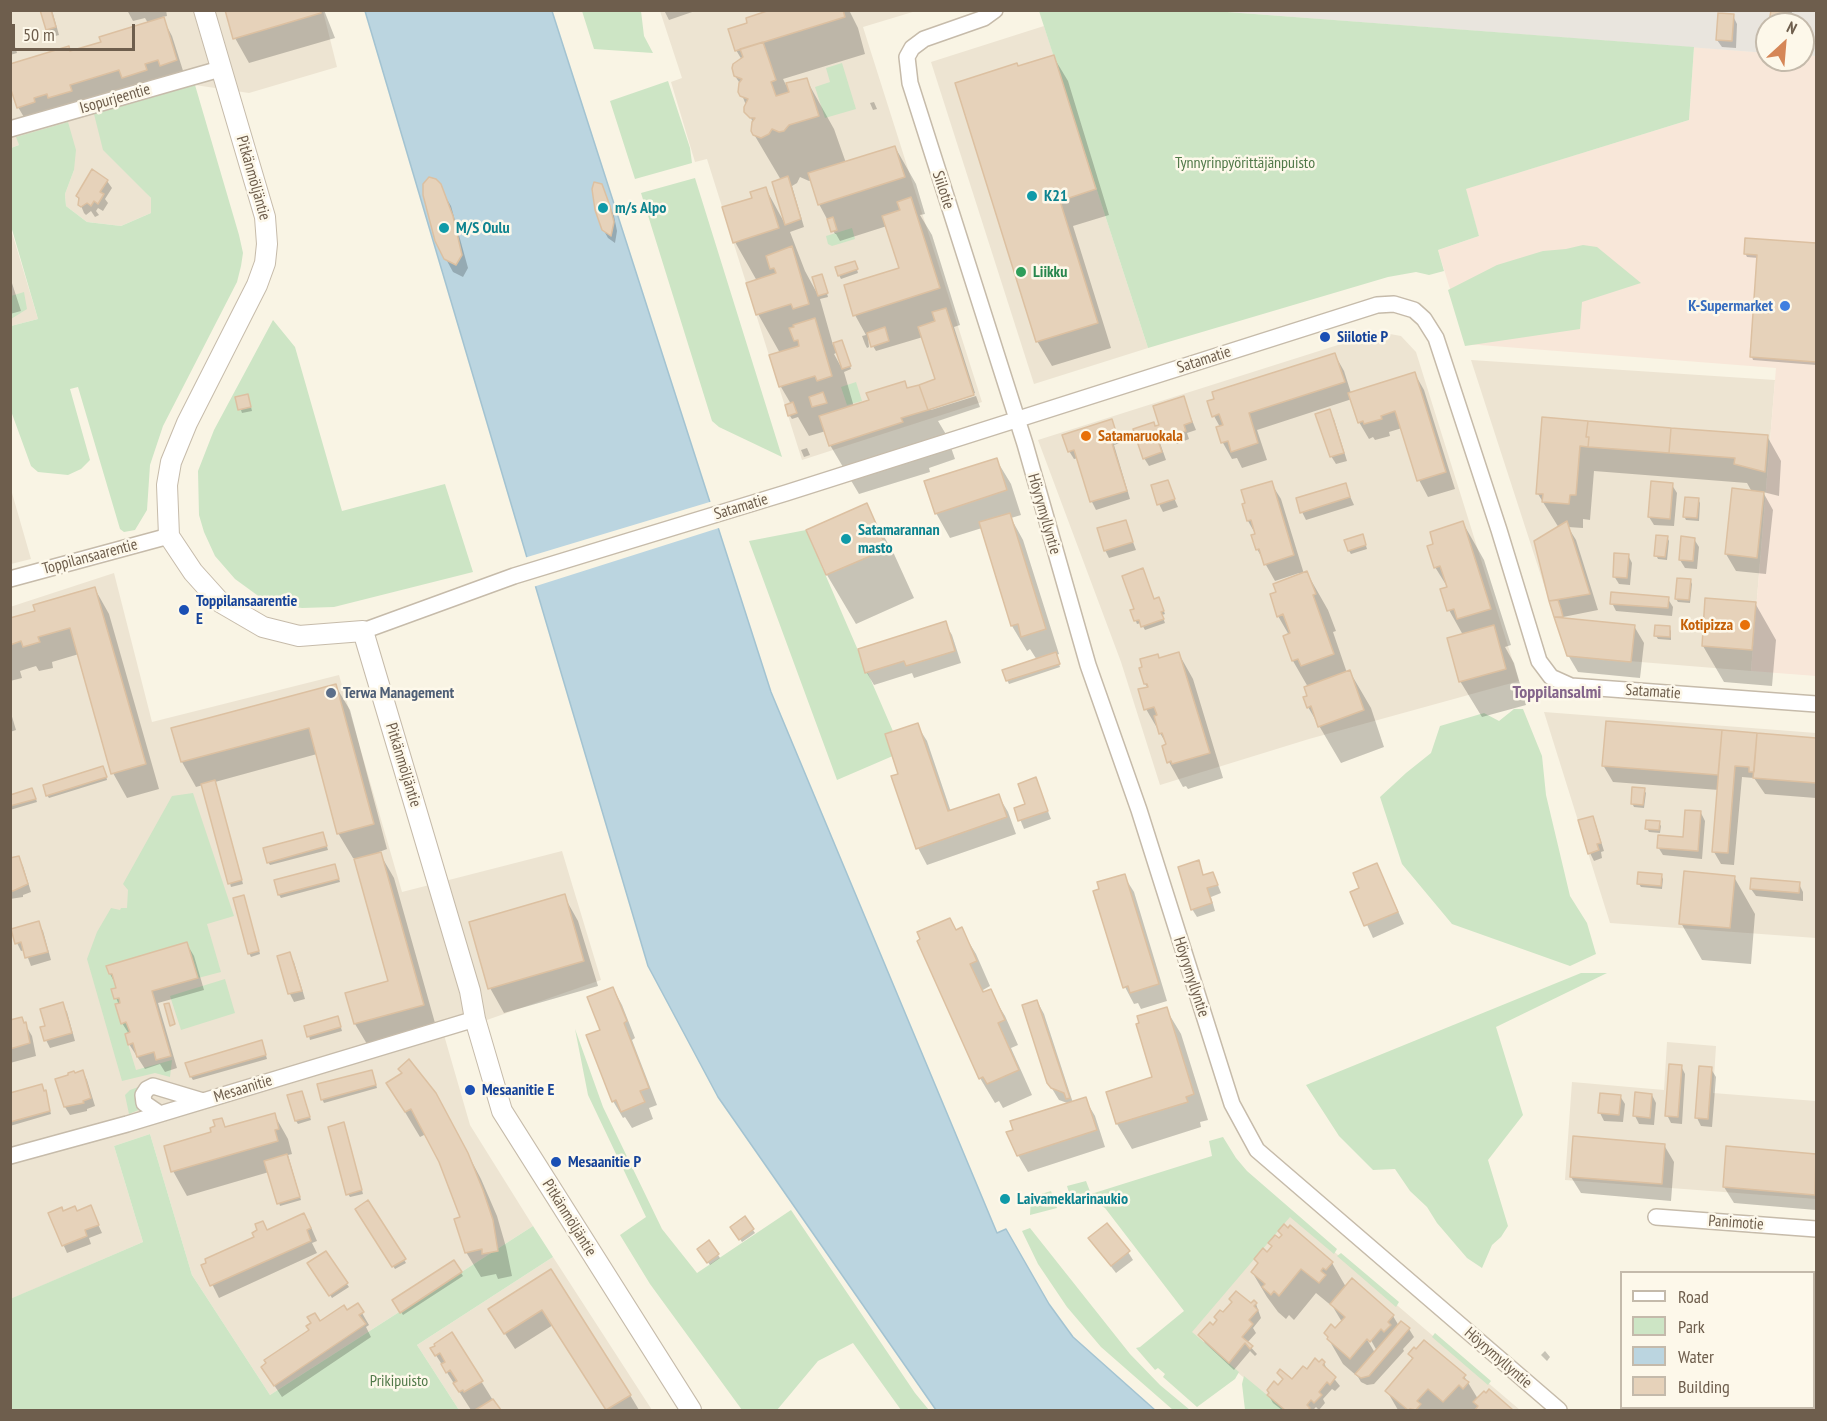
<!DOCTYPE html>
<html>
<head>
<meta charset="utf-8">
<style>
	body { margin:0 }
	#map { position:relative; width:1827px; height:1421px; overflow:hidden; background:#f9f4e4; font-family:"PT Sans Narrow",sans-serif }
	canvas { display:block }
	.frame { position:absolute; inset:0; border:12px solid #6e5e4d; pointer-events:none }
	.legend { position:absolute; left:1620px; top:1271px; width:195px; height:138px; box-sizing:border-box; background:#fdf8ea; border:2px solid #c4baab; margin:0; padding:8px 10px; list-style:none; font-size:18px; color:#6e5e4d }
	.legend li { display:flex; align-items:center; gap:12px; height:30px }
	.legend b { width:30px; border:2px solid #c4baab }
	.north { position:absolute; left:1755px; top:12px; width:60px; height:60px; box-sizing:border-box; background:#fdf8ea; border:2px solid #c4baab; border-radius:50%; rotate:26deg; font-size:16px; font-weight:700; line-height:24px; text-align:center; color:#6e5e4d }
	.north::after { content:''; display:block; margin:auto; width:21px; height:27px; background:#d58657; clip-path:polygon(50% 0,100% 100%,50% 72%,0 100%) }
	.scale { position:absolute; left:12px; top:24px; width:123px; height:27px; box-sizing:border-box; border:3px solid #6e5e4d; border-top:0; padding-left:8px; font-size:18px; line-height:21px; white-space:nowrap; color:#6e5e4d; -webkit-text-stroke:4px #fdf8ea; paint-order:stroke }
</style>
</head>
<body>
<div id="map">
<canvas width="1827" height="1421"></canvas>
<div class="frame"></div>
<ul class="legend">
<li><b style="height:8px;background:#fff"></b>Road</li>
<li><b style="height:16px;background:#cde5c5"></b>Park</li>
<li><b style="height:16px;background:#bbd5e0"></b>Water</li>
<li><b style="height:16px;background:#e6d2ba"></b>Building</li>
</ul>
<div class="north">N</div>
<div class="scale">50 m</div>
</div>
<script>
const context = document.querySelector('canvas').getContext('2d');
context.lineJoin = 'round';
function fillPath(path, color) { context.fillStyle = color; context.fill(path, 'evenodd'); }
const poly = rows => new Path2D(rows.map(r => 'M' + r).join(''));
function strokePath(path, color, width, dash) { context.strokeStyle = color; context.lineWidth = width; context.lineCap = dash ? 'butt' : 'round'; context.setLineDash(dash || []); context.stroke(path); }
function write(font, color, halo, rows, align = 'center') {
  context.font = font + ' "PT Sans Narrow",sans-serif'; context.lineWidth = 5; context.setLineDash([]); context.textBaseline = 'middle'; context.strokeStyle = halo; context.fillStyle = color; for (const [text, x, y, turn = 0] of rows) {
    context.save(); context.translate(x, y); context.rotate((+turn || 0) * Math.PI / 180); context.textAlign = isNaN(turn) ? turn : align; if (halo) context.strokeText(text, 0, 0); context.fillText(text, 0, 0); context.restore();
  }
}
const residential = poly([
	[11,11,323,11,337,67,249,93,195,85,94,114,137,182,151,198,151,213,121,226,87,222,66,206,65,194,74,170,17,137,19,145,11,148],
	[660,11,916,11,863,27,982,402,802,460,707,159,695,162,671,82,682,78],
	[1044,26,1148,348,1034,384,931,62],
	[10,226,38,319,11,326,10,326],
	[1379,332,1401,336,1416,352,1519,681,1309,739,1160,785,1121,662,1038,440],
	[1471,360,1775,380,1751,671,1567,656],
	[10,486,31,559,11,564,10,564],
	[114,573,152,722,339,675,402,892,562,851,601,980,444,1035,470,1125,533,1226,270,1395,192,1275,150,1134,114,1146,143,1242,11,1299,10,607],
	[1544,712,1816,733,1816,938,1610,923],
	[1667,1042,1716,1046,1713,1093,1816,1101,1816,1199,1565,1180,1572,1082,1664,1090],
	[1290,1214,1520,1410,1282,1410,1190,1332],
	[553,1257,652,1410,459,1410,417,1345],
	[1816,1396,1816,1410,1654,1410,1658,1408,1814,1408,1814,1397]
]);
const commercial = poly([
	[1694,47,1767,53,1767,60,1803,60,1803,55,1816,56,1816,676,1751,671,1776,368,1467,344,1438,250,1479,236,1465,189,1689,120]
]);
const industrial = poly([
	[1214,11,1816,11,1816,56,1803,55,1803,24,1767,24,1767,53]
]);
const green = poly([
	[582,11,641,11,644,36,653,53,594,49],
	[1039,11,1214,11,1694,47,1689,120,1466,189,1479,236,1438,250,1444,271,1429,275,1416,272,1388,277,1148,348],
	[842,63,856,109,825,118,815,87,830,82,826,68],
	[668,81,690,148,692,163,635,179,610,101],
	[195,85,239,235,243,253,241,266,237,282,163,426,150,465,147,510,135,530,124,532,120,529,78,387,70,389,90,460,81,469,68,475,38,472,31,466,11,411,11,326,38,319,11,226,11,148,19,145,16,137,68,122,76,150,74,170,65,194,66,206,87,222,121,226,151,213,151,198,103,150,94,114],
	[695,178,782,457,719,427,712,421,641,193],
	[852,228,855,239,832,246,828,244,826,236],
	[1583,245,1597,247,1641,283,1582,302,1580,329,1465,346,1448,290,1497,265,1543,251,1566,249],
	[24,292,27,309,11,319,11,296],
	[273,320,295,347,342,511,445,484,473,572,334,607,302,608,268,603,235,579,215,556,204,532,199,515,198,471,214,430],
	[856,382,862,401,847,405,841,387],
	[806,530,902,752,837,780,749,541],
	[1514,709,1523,709,1542,756,1546,795,1570,896,1587,923,1596,954,1570,966,1452,924,1402,864,1380,797,1406,773,1431,753,1440,726,1484,713,1499,721],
	[193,793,234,916,207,924,221,972,198,978,187,942,106,966,108,974,112,974,116,988,111,989,114,999,119,998,120,1003,116,1004,121,1024,126,1022,130,1032,125,1034,136,1070,172,1060,170,1077,155,1073,122,1081,87,959,97,932,111,908,120,910,121,908,127,908,128,890,123,884,172,796],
	[1581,973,1607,973,1496,1027,1523,1115,1488,1160,1508,1226,1501,1237,1492,1245,1482,1268,1467,1258,1437,1223,1427,1207,1410,1191,1395,1169,1373,1170,1339,1136,1306,1085],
	[225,979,235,1013,181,1030,170,996],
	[575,1029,603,1107,662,1229,697,1273,791,1210,915,1393,929,1410,901,1410,853,1343,818,1361,777,1410,742,1410,650,1284,620,1235,646,1217,588,1095],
	[144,1085,141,1109,129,1114,125,1095,130,1090],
	[150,1134,192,1275,270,1395,533,1226,553,1257,417,1345,459,1410,11,1410,10,1299,143,1242,114,1146],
	[1223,1137,1236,1158,1247,1171,1337,1249,1334,1254,1290,1217,1192,1332,1239,1372,1235,1379,1197,1407,1163,1377,1165,1374,1158,1368,1155,1370,1136,1348,1140,1347,1184,1311,1105,1208,1091,1200,1083,1199,1072,1203,1067,1186,1086,1181,1091,1194,1212,1156,1209,1141],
	[1051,1191,1057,1208,1030,1215,1031,1197],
	[1030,1228,1130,1354,1160,1385,1190,1410,1173,1410,1101,1347,1067,1307,1038,1264,1022,1231],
	[1341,1253,1399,1302,1396,1307,1337,1256],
	[1435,1333,1491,1381,1488,1385,1432,1337],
	[1244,1376,1267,1395,1285,1410,1245,1410,1242,1384]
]);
const water = poly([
	[365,11,552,11,771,692,997,1233,1006,1229,1049,1304,1073,1337,1155,1410,936,1410,718,1097,648,966,365,11]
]);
const pier = poly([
	[555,11,700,461,699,461],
	[713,501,722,527,533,587,524,558]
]);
const shadow = poly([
	[42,10,52,10,59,35,52,37],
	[127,10,166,10,167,16,162,17,172,36,185,77,133,94,129,86,78,102,28,124,18,107,71,52,102,43,148,23,145,18,133,21],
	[227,10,324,10,335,38,249,63,235,38],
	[664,10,698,10,669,20],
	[776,10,849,10,858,28,865,54,783,79,786,85,806,79,834,129,846,163,895,147,916,184,925,214,920,215,932,235,960,325,954,327,975,393,931,407,931,410,976,396,980,407,938,421,947,436,955,459,929,468,930,472,859,494,830,445,826,431,809,436,798,417,792,419,790,416,787,406,791,404,781,387,771,356,780,353,758,314,748,284,757,281,735,242,754,198,766,189,784,222,781,180,752,131,753,123,742,95,741,85,735,76,742,60,736,50,749,24],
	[800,177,809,181,812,180,819,204,835,234,836,234,840,241,887,226,901,269,855,315,866,335,862,336,865,344,867,348,869,347,868,338,876,351,923,337,937,380,854,407,844,372,851,369,842,342,833,345,820,299,828,297,823,279,818,295,805,271,790,232,804,227,792,186,797,183],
	[838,352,842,364,840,365,834,354],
	[1772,10,1792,10,1791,24,1771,24],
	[1733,16,1737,24,1736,48,1722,47,1717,40],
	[10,30,17,53,10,55],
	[1053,56,1068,81,1109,215,1073,226,1111,348,1052,366,1037,341],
	[874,102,877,109,873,110,870,103],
	[107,181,112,188,105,199,108,203,103,211,98,208,96,211,99,215,95,217,91,211,86,215,84,213,77,196],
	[601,185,614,216,617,231,615,243,608,238,603,229],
	[443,193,451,206,468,268,463,277,453,272,446,259],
	[1746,240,1816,245,1816,365,1753,360,1752,357,1758,258,1747,257,1745,253],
	[856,266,858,273,841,279,839,275],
	[10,277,21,311,10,314],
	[1335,355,1344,371,1351,393,1415,374,1424,390,1455,489,1428,497,1419,480,1402,428,1389,432,1390,436,1375,440,1373,437,1369,439,1359,422,1352,399,1257,430,1267,460,1242,468,1237,458,1232,459,1223,443,1218,428,1220,427,1214,416],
	[1183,398,1196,430,1187,433,1189,439,1177,444,1174,438,1160,443,1166,460,1149,466,1144,458,1155,428,1161,426],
	[237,399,249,399,252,411,242,413],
	[1329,411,1334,419,1347,461,1336,464,1331,456],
	[1544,419,1767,436,1781,461,1779,496,1763,492,1773,510,1766,574,1736,571,1726,554,1752,492,1747,483,1594,471,1590,520,1583,519,1583,528,1568,527,1576,540,1598,610,1558,618,1634,626,1644,643,1640,678,1578,672,1568,655,1550,601,1536,542,1559,528,1538,494],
	[1111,421,1120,443,1114,445,1130,499,1096,510,1092,502,1078,458,1074,459,1069,451],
	[807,448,810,455,804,457,801,450],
	[996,459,1011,484,1021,515,1011,518,1023,540,1059,654,1056,655,1060,667,1009,684,1007,680,1037,660,1030,649,1027,651,1012,626,982,528,950,538,936,513],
	[1167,482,1178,507,1163,512,1159,504],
	[1271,483,1281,499,1304,574,1307,573,1328,610,1336,631,1333,632,1347,673,1350,672,1371,708,1384,747,1341,763,1308,707,1308,687,1293,661,1289,635,1278,616,1278,593,1300,576,1299,573,1275,581,1257,549,1256,535,1248,521,1243,505],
	[1345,485,1354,505,1306,520,1302,512],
	[1672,485,1677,493,1674,526,1654,525,1649,517],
	[1698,499,1700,503,1699,521,1686,520,1684,516],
	[866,505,894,554,914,598,856,624,827,575,808,530],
	[1125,521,1136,550,1109,558,1105,550],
	[1463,523,1484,560,1511,645,1505,647,1514,663,1526,705,1482,717,1460,681,1463,635,1449,610,1448,588,1435,567],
	[1667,537,1669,541,1667,560,1658,559,1656,555],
	[1364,539,1367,549,1351,554,1349,551],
	[1694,539,1699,547,1697,569,1685,568,1680,560],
	[1628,555,1632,563,1630,585,1619,584,1614,576],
	[1690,580,1692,584,1690,603,1678,602,1676,599],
	[95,589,109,614,159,789,127,798,113,773,79,654,52,662,53,668,39,671,36,666,20,671,22,678,10,681,10,620,37,612],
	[1668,599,1673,607,1672,616,1616,611,1612,603],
	[1154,600,1160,602,1165,614,1162,615,1165,623,1145,630,1141,623,1137,624,1132,611],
	[1755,603,1776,640,1772,686,1724,682,1703,646],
	[945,623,952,635,961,663,914,678,912,673,874,685,867,673,860,650],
	[1669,628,1671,631,1671,640,1658,639,1656,636],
	[1179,654,1193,679,1223,778,1188,789,1186,786,1183,787,1169,762,1167,745,1146,709,1148,688,1145,684,1159,660],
	[335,685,350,710,387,849,379,852,394,878,437,1030,370,1049,355,1024,347,995,390,983,355,858,353,858,338,833,317,754,215,782,243,884,231,887,203,785,196,787,182,762],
	[10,710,16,730,10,732],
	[1607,722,1816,739,1816,798,1765,794,1754,778,1742,777,1734,865,1721,864,1714,852,1719,790,1613,782,1603,765],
	[917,725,927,741,951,812,998,795,1008,812,1016,834,927,865,918,848,900,775],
	[105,771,107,780,49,798,47,795],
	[1035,779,1051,819,1024,829,1016,809,1027,805],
	[1644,790,1646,793,1644,808,1634,807,1632,803],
	[34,793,37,802,10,810,10,796],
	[1701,813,1705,821,1702,859,1663,855,1658,847,1685,839],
	[1592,817,1596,825,1604,851,1601,852,1602,858,1594,861,1590,853],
	[1659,823,1661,826,1660,833,1649,832,1647,829],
	[324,837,328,850,270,865,268,862],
	[19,858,23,866,31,892,23,895,23,897,10,899,10,859],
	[1198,862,1204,876,1213,873,1221,893,1211,897,1215,911,1197,917,1192,909],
	[1377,865,1404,924,1373,938,1352,892,1361,888],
	[335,866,340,882,281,898,279,895],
	[1661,875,1663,879,1662,889,1641,887,1639,884],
	[1124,876,1134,892,1167,1001,1141,1009,1138,1003,1134,1004,1125,987],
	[1734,877,1755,914,1751,964,1702,960,1681,923],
	[1799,884,1803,892,1803,901,1756,896,1751,889],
	[564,896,578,921,598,986,504,1013,490,988],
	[245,900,260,954,251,957,249,953],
	[38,923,43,931,51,960,31,966,25,950,21,951,17,943],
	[961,929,976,954,990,986,983,990,985,993,990,991,1005,1016,1018,1045,1011,1048,1032,1095,1003,1108,999,1101,995,1103,980,1078,956,932],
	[187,944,194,956,204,990,158,1003,177,1068,165,1072,160,1064,145,1069,129,1044,129,1034,122,1023,119,1005,113,990,118,989,110,974],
	[289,954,294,962,305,999,294,1002,290,994,279,957],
	[613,988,622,1005,635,1038,632,1040,657,1105,649,1108,653,1119,632,1128,625,1117,623,1118,613,1101,602,1031],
	[1037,1001,1044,1014,1073,1103,1085,1099,1095,1116,1105,1147,1028,1172,1018,1155,1015,1131,1070,1104,1059,1100,1048,1082],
	[62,1004,67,1012,75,1041,50,1048,46,1040,47,1027],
	[1166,1009,1181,1034,1208,1120,1200,1122,1201,1127,1132,1149,1117,1124,1108,1093,1154,1078,1141,1024],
	[338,1018,342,1031,310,1040,309,1036],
	[10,1021,25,1024,32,1036,36,1056,10,1063],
	[263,1045,267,1059,193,1080,191,1077,187,1064],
	[1681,1066,1685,1074,1682,1124,1671,1123,1667,1115],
	[1711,1069,1716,1077,1712,1127,1701,1126,1697,1118],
	[83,1072,87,1080,95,1106,87,1109,87,1111,70,1115,65,1107,75,1075],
	[403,1074,450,1120,481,1179,497,1216,506,1247,512,1276,498,1279,496,1274,481,1277,466,1252,462,1218,440,1161,426,1134,420,1137,388,1084],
	[373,1075,377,1088,324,1103,322,1099],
	[45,1092,51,1114,10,1126,10,1095],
	[1652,1095,1656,1103,1654,1125,1639,1124,1635,1116],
	[303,1096,311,1120,298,1124,296,1121],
	[1620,1096,1625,1104,1623,1122,1604,1121,1600,1113],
	[274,1114,288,1139,292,1154,288,1155,301,1200,280,1206,269,1172,187,1196,173,1171,213,1133,221,1119,226,1128],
	[345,1127,363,1194,350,1197,348,1194],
	[1664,1145,1674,1162,1671,1201,1581,1193,1571,1177],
	[1727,1148,1816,1155,1816,1210,1734,1203,1724,1187],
	[368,1202,406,1263,395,1269,357,1209],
	[90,1207,102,1233,89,1238,91,1244,67,1253,50,1214,76,1212],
	[311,1227,317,1241,312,1243,317,1253,219,1298,203,1266,256,1238,259,1231],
	[732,1228,753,1230,755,1233,742,1242],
	[1280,1232,1332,1263,1346,1287,1393,1316,1399,1326,1409,1329,1414,1337,1403,1349,1404,1351,1374,1384,1367,1385,1361,1382,1358,1377,1343,1364,1325,1333,1335,1330,1342,1322,1333,1307,1316,1293,1294,1320,1289,1315,1286,1319,1278,1312,1267,1297,1252,1272,1273,1248,1270,1243,1279,1240,1282,1237],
	[1368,1335,1377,1351,1375,1353,1365,1336],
	[1095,1246,1128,1252,1133,1260,1116,1273],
	[326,1253,349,1287,332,1298,310,1264],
	[701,1253,718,1255,720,1258,710,1265],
	[454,1262,463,1276,403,1315,394,1301],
	[551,1271,630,1395,639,1410,607,1410,553,1325,515,1349,500,1326],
	[1256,1304,1261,1318,1253,1328,1256,1333,1247,1343,1257,1354,1255,1356,1250,1351,1234,1370,1205,1343,1200,1335,1213,1327,1223,1315],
	[346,1312,362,1313,369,1325,366,1327,371,1337,282,1397,270,1379],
	[437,1346,481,1381,499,1410,471,1410,432,1349],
	[1545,1351,1550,1357,1547,1361,1541,1355],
	[1409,1354,1464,1376,1478,1399,1489,1391,1511,1410,1476,1410,1474,1409,1472,1410,1398,1410,1387,1391,1413,1360],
	[1324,1363,1328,1371,1340,1386,1335,1391,1332,1389,1323,1399,1325,1403,1319,1410,1316,1407,1313,1410,1282,1410,1273,1403,1269,1396,1283,1381,1279,1373,1292,1381,1307,1371],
	[1814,1365,1816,1365,1815,1401,1814,1398],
	[1695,1408,1778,1408,1778,1410,1695,1410]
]);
const building = poly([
	[40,10,51,10,56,27,46,30,40,10],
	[225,10,321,10,321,13,233,39,225,10],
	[770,10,843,10,845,17,735,51,728,29,747,23,746,18,770,10],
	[1771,10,1787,10,1786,24,1769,23,1771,10],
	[1718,13,1734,14,1732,41,1716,40,1718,13],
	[164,17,177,60,160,66,158,60,145,64,147,70,122,78,119,70,70,85,72,91,48,98,47,94,34,98,35,102,17,108,10,87,10,64,69,46,70,51,101,42,99,37,164,17],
	[763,42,776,80,771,82,776,96,789,92,786,83,807,78,819,116,789,125,784,131,779,132,772,129,769,134,761,138,753,135,751,131,752,122,755,118,750,118,744,112,744,107,748,99,740,96,738,92,739,83,742,79,734,76,732,68,733,64,743,57,740,49,763,42],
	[1054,55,1096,189,1060,201,1098,323,1036,342,955,83,1017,63,1018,66,1054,55],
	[895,146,905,177,818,205,808,173,895,146],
	[92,169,108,180,100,192,104,194,98,204,94,201,91,206,87,203,81,207,78,205,79,198,76,196,92,169],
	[788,176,801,219,785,225,772,182,788,176],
	[429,177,436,179,441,184,453,216,462,255,456,265,444,259,435,241,423,195,423,184,429,177],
	[594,182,602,184,610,206,614,222,611,236,602,230,595,210,592,189,594,182],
	[766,187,779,228,733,243,722,207,752,198,750,192,766,187],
	[911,197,940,288,853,316,844,285,899,268,882,216,900,210,897,202,911,197],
	[833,217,837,230,831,232,827,219,833,217],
	[1745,238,1816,243,1816,362,1750,357,1757,255,1744,254,1745,238],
	[792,246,809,304,793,309,791,304,756,315,746,283,776,273,774,268,770,269,766,256,792,246],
	[855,261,858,269,838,276,835,267,855,261],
	[822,274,828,293,818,296,812,277,822,274],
	[946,308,974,395,928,410,919,385,935,379,918,327,935,321,932,312,946,308],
	[815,318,832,376,817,381,815,376,779,387,769,355,799,346,798,340,794,341,789,328,794,327,793,325,815,318],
	[885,327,889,341,871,347,867,333,885,327],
	[842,340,851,366,842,369,833,343,842,340],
	[1335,353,1345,382,1249,413,1258,443,1231,452,1228,441,1221,443,1216,427,1223,425,1219,414,1212,417,1207,401,1214,399,1212,392,1335,353],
	[1415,372,1446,472,1417,481,1395,411,1381,416,1382,419,1364,424,1363,421,1358,423,1348,393,1415,372],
	[905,381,907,388,919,385,928,410,901,418,903,422,829,446,819,416,869,400,866,393,905,381],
	[823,392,827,403,812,407,809,397,823,392],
	[248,394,251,407,238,410,235,397,248,394],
	[1184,396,1192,422,1184,425,1186,431,1171,436,1169,431,1156,435,1162,452,1143,459,1133,429,1154,422,1155,426,1159,425,1153,406,1184,396],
	[793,402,797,413,788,416,785,405,793,402],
	[1330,409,1344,453,1330,457,1315,414,1330,409],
	[1542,417,1588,421,1586,437,1589,437,1588,447,1580,446,1576,495,1570,495,1569,504,1542,502,1543,494,1536,494,1542,417],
	[1112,419,1117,435,1110,437,1127,491,1090,502,1074,450,1068,452,1062,435,1112,419],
	[1588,421,1671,428,1669,453,1588,447,1589,437,1586,437,1588,421],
	[1671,428,1768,435,1765,472,1734,464,1735,458,1669,453,1671,428],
	[997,458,1007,490,935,514,924,481,997,458],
	[1168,480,1175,499,1157,505,1151,485,1168,480],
	[1272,481,1294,555,1264,565,1259,549,1256,550,1251,535,1255,534,1251,520,1247,521,1242,504,1245,503,1241,490,1272,481],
	[1651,481,1673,483,1670,519,1648,517,1651,481],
	[1346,483,1350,497,1300,513,1296,498,1346,483],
	[1732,488,1764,492,1757,558,1725,554,1732,488],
	[1685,497,1699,498,1697,518,1683,517,1685,497],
	[867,503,887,549,826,575,806,530,867,503],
	[1010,513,1046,629,1021,637,1018,624,1011,626,979,522,1010,513],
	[1126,520,1133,542,1104,551,1097,528,1126,520],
	[1463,521,1491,609,1457,619,1454,609,1447,611,1440,589,1447,587,1440,566,1434,568,1427,546,1433,544,1430,532,1463,521],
	[1567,521,1590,594,1549,601,1534,541,1567,521],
	[1363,534,1366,545,1348,551,1344,540,1363,534],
	[1656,535,1668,536,1665,557,1654,556,1656,535],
	[1681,536,1695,538,1693,561,1679,560,1681,536],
	[1614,553,1629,554,1627,578,1613,577,1614,553],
	[1143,568,1154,599,1159,597,1164,611,1161,612,1164,619,1141,627,1139,620,1134,621,1130,610,1134,609,1122,576,1143,568],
	[1307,571,1316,594,1313,595,1334,654,1301,666,1298,659,1292,661,1283,636,1290,633,1283,614,1277,617,1270,594,1276,592,1273,584,1307,571],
	[1677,578,1691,579,1689,600,1675,599,1677,578],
	[95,587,146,764,111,774,70,628,38,637,40,642,23,647,21,641,10,645,10,618,35,611,33,605,95,587],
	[1611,592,1669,597,1668,608,1610,604,1611,592],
	[1705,598,1756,602,1752,650,1702,646,1705,598],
	[1558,600,1561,609,1563,617,1554,617,1549,601,1558,600],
	[1554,617,1635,625,1631,662,1567,656,1554,617],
	[946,621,955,651,906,666,904,661,865,673,858,649,946,621],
	[1494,625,1506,669,1459,682,1447,638,1494,625],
	[1655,625,1670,626,1670,637,1654,636,1655,625],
	[1056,652,1060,664,1006,681,1002,670,1056,652],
	[1179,652,1210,753,1172,764,1171,761,1167,763,1162,746,1166,744,1162,733,1159,734,1154,716,1157,715,1154,707,1144,710,1138,689,1148,687,1147,684,1144,684,1139,668,1142,667,1140,659,1158,654,1159,658,1179,652],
	[1350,670,1364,710,1318,727,1311,706,1307,708,1303,697,1307,696,1304,687,1350,670],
	[336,684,374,824,337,834,309,728,181,762,171,728,336,684],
	[1606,721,1722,730,1718,775,1602,766,1606,721],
	[918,723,948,811,999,794,1007,817,916,849,891,776,898,774,885,734,918,723],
	[1722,730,1757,733,1754,772,1749,772,1749,767,1735,766,1728,853,1712,852,1722,730],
	[1757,733,1816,738,1816,783,1753,778,1757,733],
	[103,766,107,777,46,796,43,785,103,766],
	[1036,777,1048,811,1018,821,1014,808,1025,804,1018,784,1036,777],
	[215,780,242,880,228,884,201,784,215,780],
	[1632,787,1645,788,1643,805,1631,804,1632,787],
	[32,788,36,799,10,806,10,795,32,788],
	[1685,810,1701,811,1698,851,1657,848,1658,835,1683,837,1685,810],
	[1593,816,1601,843,1597,844,1599,850,1588,854,1578,820,1593,816],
	[1646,820,1660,821,1659,830,1645,829,1646,820],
	[323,832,327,846,267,863,263,848,323,832],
	[381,852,424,1005,354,1024,345,993,388,981,354,859,381,852],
	[19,856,28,884,13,891,10,890,10,858,19,856],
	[1199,860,1203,875,1213,872,1218,885,1207,888,1212,903,1191,910,1178,867,1199,860],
	[1377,863,1398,912,1364,926,1350,892,1359,888,1353,873,1377,863],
	[335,864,339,879,278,895,274,880,335,864],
	[1684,871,1735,876,1730,928,1679,924,1684,871],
	[1638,872,1662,874,1661,886,1637,884,1638,872],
	[1125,874,1159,984,1130,993,1128,986,1123,988,1093,891,1099,889,1097,882,1125,874],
	[1751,878,1800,882,1799,893,1750,889,1751,878],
	[565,894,584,961,488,989,469,922,565,894],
	[244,895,259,951,248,954,233,898,244,895],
	[950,918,956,930,962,927,977,961,970,964,983,992,991,989,1005,1020,998,1023,1019,1070,987,1084,983,1077,979,1079,917,941,920,939,917,932,950,918],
	[39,921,48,952,25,958,21,942,15,944,11,929,39,921],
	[187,942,198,978,152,991,171,1056,156,1060,154,1052,137,1057,133,1043,128,1045,125,1034,130,1032,126,1022,121,1024,115,1004,120,1003,119,998,114,999,111,989,116,988,112,974,109,974,106,966,187,942],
	[290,952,302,991,288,994,277,956,290,952],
	[613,987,627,1021,624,1023,649,1088,640,1091,645,1102,621,1112,616,1100,612,1102,586,1035,600,1030,587,997,613,987],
	[1037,1000,1070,1098,1066,1099,1064,1093,1051,1088,1047,1083,1022,1005,1037,1000],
	[63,1002,72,1033,44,1041,40,1027,45,1026,40,1009,63,1002],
	[169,1003,175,1024,170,1026,164,1004,169,1003],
	[1167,1007,1194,1094,1186,1097,1188,1102,1116,1124,1106,1092,1152,1077,1136,1024,1139,1023,1137,1016,1167,1007],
	[338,1016,341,1027,307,1037,304,1026,338,1016],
	[22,1017,24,1023,26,1022,30,1043,10,1049,10,1020,22,1017],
	[262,1040,266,1055,190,1077,185,1063,262,1040],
	[409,1059,436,1093,468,1153,483,1190,493,1220,498,1251,482,1254,482,1249,465,1253,454,1219,460,1217,439,1162,411,1109,405,1112,386,1083,402,1073,398,1069,409,1059],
	[1669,1064,1682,1065,1678,1117,1665,1116,1669,1064],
	[1699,1066,1712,1067,1708,1119,1695,1118,1699,1066],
	[83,1070,91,1098,83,1101,84,1103,64,1107,55,1079,68,1075,68,1073,74,1071,75,1073,83,1070],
	[372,1070,376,1085,321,1100,317,1084,372,1070],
	[42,1084,44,1091,46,1090,50,1111,10,1122,10,1093,42,1084],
	[302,1091,310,1117,295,1121,287,1095,302,1091],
	[1635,1092,1652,1094,1650,1118,1633,1116,1635,1092],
	[1600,1093,1621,1095,1619,1115,1598,1113,1600,1093],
	[1086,1097,1097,1130,1017,1156,1006,1132,1013,1130,1010,1121,1086,1097],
	[275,1113,279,1129,275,1130,278,1141,171,1172,164,1146,211,1132,210,1128,215,1126,213,1120,222,1118,225,1127,275,1113],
	[344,1122,362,1190,346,1195,328,1127,344,1122],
	[1573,1136,1665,1144,1662,1184,1570,1177,1573,1136],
	[1726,1146,1816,1154,1815,1195,1723,1187,1726,1146],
	[287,1154,300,1197,277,1204,264,1161,287,1154],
	[368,1200,406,1259,392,1267,355,1209,368,1200],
	[91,1205,99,1225,85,1230,87,1236,62,1246,48,1213,62,1207,63,1211,75,1206,77,1211,91,1205],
	[304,1213,311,1228,307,1230,311,1241,210,1286,201,1265,206,1263,205,1259,254,1237,252,1233,257,1230,255,1224,263,1221,267,1230,304,1213],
	[745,1216,754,1229,739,1240,730,1227,745,1216],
	[1107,1223,1130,1251,1111,1266,1088,1238,1107,1223],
	[1284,1224,1288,1228,1290,1225,1333,1262,1326,1270,1323,1268,1321,1271,1326,1275,1319,1283,1301,1269,1279,1296,1274,1291,1271,1295,1262,1287,1265,1284,1251,1272,1258,1263,1254,1259,1263,1248,1267,1252,1272,1246,1268,1243,1275,1235,1279,1238,1282,1235,1278,1231,1284,1224],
	[709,1240,719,1254,707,1263,697,1249,709,1240],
	[326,1251,348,1283,329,1296,307,1263,326,1251],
	[454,1260,462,1272,400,1313,392,1300,454,1260],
	[551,1269,631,1395,606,1410,542,1310,504,1334,488,1309,551,1269],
	[1352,1278,1394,1315,1388,1322,1391,1325,1384,1332,1381,1329,1370,1342,1367,1339,1350,1359,1327,1339,1328,1337,1324,1333,1331,1324,1335,1328,1345,1317,1330,1304,1352,1278],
	[1236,1291,1251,1303,1254,1300,1257,1303,1254,1306,1258,1310,1249,1320,1253,1324,1242,1337,1253,1346,1250,1349,1245,1343,1229,1363,1198,1335,1210,1322,1213,1325,1217,1320,1214,1317,1220,1310,1223,1312,1232,1302,1229,1299,1236,1291],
	[358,1303,364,1312,359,1315,366,1324,274,1386,261,1367,266,1363,264,1360,309,1330,306,1326,311,1323,307,1317,315,1313,320,1321,344,1305,347,1310,358,1303],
	[1401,1321,1410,1328,1369,1376,1361,1378,1355,1374,1401,1321],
	[452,1332,483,1381,464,1392,463,1390,459,1392,453,1383,457,1381,450,1370,446,1373,441,1364,445,1362,440,1353,435,1356,430,1348,435,1346,434,1344,452,1332],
	[1424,1340,1466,1375,1463,1378,1469,1382,1463,1389,1459,1385,1443,1402,1428,1389,1417,1401,1421,1404,1416,1410,1410,1409,1408,1410,1385,1391,1413,1358,1408,1354,1414,1347,1416,1349,1424,1340],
	[1315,1358,1319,1362,1322,1359,1325,1362,1323,1365,1336,1377,1330,1385,1327,1382,1319,1392,1322,1395,1314,1403,1311,1400,1307,1405,1310,1408,1308,1410,1285,1410,1267,1395,1269,1393,1267,1390,1274,1381,1278,1385,1283,1379,1277,1373,1280,1369,1292,1379,1303,1366,1307,1369,1315,1358],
	[1816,1363,1816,1387,1814,1388,1814,1364,1816,1363],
	[1489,1389,1513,1410,1475,1410,1478,1406,1473,1402,1484,1391,1486,1393,1489,1389],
	[493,1399,501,1410,475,1410,493,1399],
	[1693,1408,1772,1408,1773,1410,1694,1410,1693,1408]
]);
const minor = poly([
	[995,10,984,18,924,39,912,48,907,57,910,83,1025,444,1088,665,1139,810,1232,1104,1257,1150,1559,1410],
	[10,129,220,69],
	[10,579,169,536],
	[363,631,514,576,786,493,1377,305,1394,304,1414,310,1424,319,1436,338,1499,530,1539,661,1551,677,1571,686,1816,704],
	[160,1114,144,1103,143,1095,147,1089,153,1086,203,1101],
	[10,1156,127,1124,475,1019],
	[1656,1217,1816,1229]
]);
const tertiary = poly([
	[204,10,265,217,267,244,265,263,257,285,187,423,171,462,167,485,169,536,193,572,220,602,263,627,299,636,363,631,470,991,475,1019,502,1111,691,1410]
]);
const markers = [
	[1032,196,6,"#0f9aa8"],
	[603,208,6,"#0f9aa8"],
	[444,228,6,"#0f9aa8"],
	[1021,272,6,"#2e9e5b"],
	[1785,306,6,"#3f7fe0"],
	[1325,337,6,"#1a4fb4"],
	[1086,436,6,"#e8710a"],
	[846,539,6,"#0f9aa8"],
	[184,610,6,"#1a4fb4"],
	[1745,625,6,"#e8710a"],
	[331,693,6,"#5c6f8a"],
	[470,1090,6,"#1a4fb4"],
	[556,1162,6,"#1a4fb4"],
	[1005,1199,6,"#0f9aa8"]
];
const streetNames = [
	["Isopurjeentie",115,99,-16],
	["Pitkänmöljäntie",253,178,74],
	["Siilotie",943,190,72],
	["Satamatie",1204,360,-18],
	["Satamatie",741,507,-17],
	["Höyrymyllyntie",1044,514,74],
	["Toppilansaarentie",90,557,-15],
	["Satamatie",1653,692,4],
	["Pitkänmöljäntie",403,765,73],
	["Höyrymyllyntie",1191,977,72],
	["Mesaanitie",243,1089,-17],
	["Pitkänmöljäntie",569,1218,58],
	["Panimotie",1736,1223,4],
	["Höyrymyllyntie",1498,1358,41]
];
const parkNames = [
	["Tynnyrinpyörittäjänpuisto",1245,163],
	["Prikipuisto",399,1381]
];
const cultureNames = [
	["K21",1044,196],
	["m/s Alpo",615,208],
	["M/S Oulu",456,228],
	["Satamarannan",858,530],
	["masto",858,548],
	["Laivameklarinaukio",1017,1199]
];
const leisureNames = [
	["Liikku",1033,272]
];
const shopNames = [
	["K-Supermarket",1773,306]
];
const transitNames = [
	["Siilotie P",1337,337],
	["Toppilansaarentie",196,601],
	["E",196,619],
	["Mesaanitie E",482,1090],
	["Mesaanitie P",568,1162]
];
const foodNames = [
	["Satamaruokala",1098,436],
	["Kotipizza",1733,625,"right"]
];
const serviceNames = [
	["Terwa Management",343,693]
];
const neighbourhoodNames = [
	["Toppilansalmi",1557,693]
];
fillPath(residential, '#ede4d2');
fillPath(commercial, '#f8e7d9');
fillPath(industrial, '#e9e5de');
fillPath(green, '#cde5c5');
fillPath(water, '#bbd5e0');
strokePath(water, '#a3c3d1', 1.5);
fillPath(pier, '#f9f4e4');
fillPath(shadow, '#0003');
fillPath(building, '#e6d2ba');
strokePath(building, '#dcc0a1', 1.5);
strokePath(minor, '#c6bbaa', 18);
strokePath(tertiary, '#c6bbaa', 22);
strokePath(minor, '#fff', 15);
strokePath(tertiary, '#fff', 20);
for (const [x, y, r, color] of markers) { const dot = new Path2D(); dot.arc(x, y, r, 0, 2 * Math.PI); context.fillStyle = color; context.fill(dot); strokePath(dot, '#fdf8ea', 2); }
write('16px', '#6e5e4d', '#fdf8ea', streetNames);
write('16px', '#517949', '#fdf8ea', parkNames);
write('bold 16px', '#0d838f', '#fdf8ea', cultureNames, 'left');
write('bold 16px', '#27864d', '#fdf8ea', leisureNames, 'left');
write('bold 16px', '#366cbe', '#fdf8ea', shopNames, 'right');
write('bold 16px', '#164399', '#fdf8ea', transitNames, 'left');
write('bold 16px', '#c56008', '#fdf8ea', foodNames, 'left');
write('bold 16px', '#4e5e75', '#fdf8ea', serviceNames, 'left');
write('bold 18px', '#84658b', '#fdf8ea', neighbourhoodNames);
</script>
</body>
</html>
